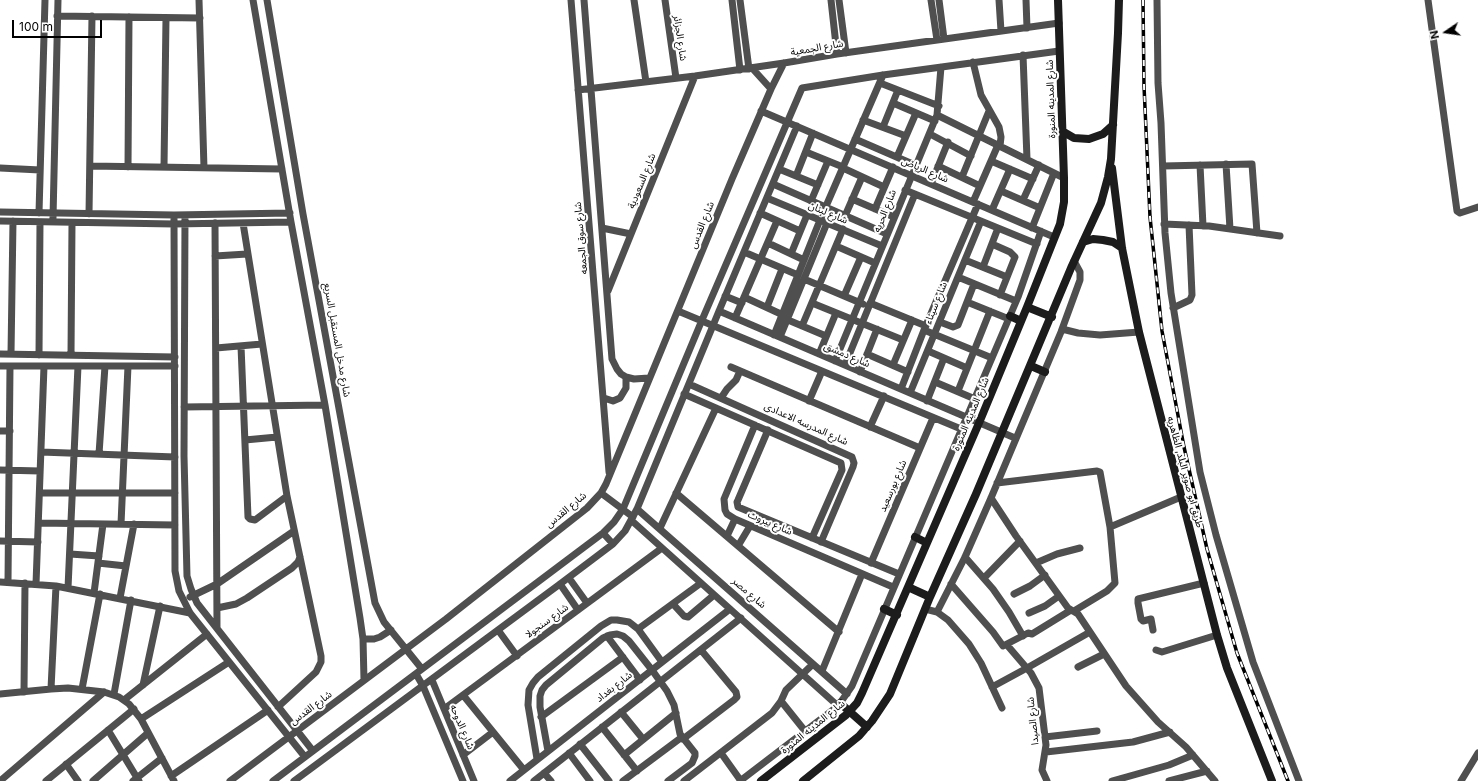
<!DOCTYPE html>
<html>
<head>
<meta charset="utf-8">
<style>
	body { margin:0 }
	#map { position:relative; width:1478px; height:781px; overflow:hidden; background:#fff; font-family:Inter,sans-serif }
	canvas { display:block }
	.north { position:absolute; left:1426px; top:12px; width:40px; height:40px; -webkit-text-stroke:3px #fff; paint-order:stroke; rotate:257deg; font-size:11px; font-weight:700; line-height:16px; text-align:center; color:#000 }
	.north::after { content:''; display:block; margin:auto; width:14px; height:18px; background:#000; clip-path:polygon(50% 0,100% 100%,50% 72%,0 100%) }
	.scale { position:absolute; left:12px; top:20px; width:90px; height:18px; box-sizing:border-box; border:2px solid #000; border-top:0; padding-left:5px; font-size:12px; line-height:14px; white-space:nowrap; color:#000; -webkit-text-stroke:3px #fff; paint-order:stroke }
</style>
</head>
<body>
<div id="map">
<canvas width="1478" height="781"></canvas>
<div class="north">N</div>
<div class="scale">100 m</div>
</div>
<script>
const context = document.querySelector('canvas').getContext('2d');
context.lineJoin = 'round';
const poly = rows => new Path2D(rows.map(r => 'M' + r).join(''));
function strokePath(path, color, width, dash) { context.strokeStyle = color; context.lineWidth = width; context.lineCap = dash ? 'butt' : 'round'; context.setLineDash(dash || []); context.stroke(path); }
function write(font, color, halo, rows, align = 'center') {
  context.font = font + ' Inter,"Noto Sans Arabic",sans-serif'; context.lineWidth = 4; context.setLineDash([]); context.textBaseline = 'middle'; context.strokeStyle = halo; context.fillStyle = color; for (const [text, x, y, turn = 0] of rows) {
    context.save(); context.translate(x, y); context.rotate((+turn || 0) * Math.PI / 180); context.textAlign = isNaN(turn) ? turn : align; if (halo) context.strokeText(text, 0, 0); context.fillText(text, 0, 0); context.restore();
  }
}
const street = poly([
	[199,0,204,168],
	[253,0,291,222,325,405,360,618,363,639,364,680],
	[267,0,303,214,375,603,384,622,422,669],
	[571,0,609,472],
	[584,0,612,359,617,369,621,374,626,377,634,379,649,378],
	[634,0,646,82],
	[665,0,676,78],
	[732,0,740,70],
	[740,0,749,69],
	[831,0,837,54],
	[839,0,846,53],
	[931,0,937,40],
	[939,0,944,39],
	[999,0,1001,31],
	[1026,0,1027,28],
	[1157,0,1158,83,1161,123,1165,233,1171,293,1200,472,1216,535,1253,662,1299,781],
	[1428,0,1457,211,1460,213,1478,207],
	[57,16,200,18],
	[1023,55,1027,159],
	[973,62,981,95,999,127,1001,137,1000,146],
	[752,68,771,89],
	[880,83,939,106],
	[578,90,695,76,784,63,837,54,1059,23],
	[893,103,935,121],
	[761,111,1054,237],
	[937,115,1064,178],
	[863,120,906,136],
	[883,127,898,90],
	[930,134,971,156],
	[855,139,915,165],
	[806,152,843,167],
	[897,157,916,113],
	[991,161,1033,179],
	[1226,164,1230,229],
	[1200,165,1203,226],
	[90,166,282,169],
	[938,166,980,186],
	[1163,166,1252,164,1257,233],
	[128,167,129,17],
	[164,167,166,18],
	[0,168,40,170],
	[843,168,884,187],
	[779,169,818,185],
	[796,176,813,133],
	[962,177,989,111],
	[773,184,887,234],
	[931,184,948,142],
	[905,190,1037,244],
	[1001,191,1040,208],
	[767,198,882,246],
	[852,199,894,217],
	[1023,200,1039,165],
	[811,201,828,161],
	[973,202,998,145],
	[875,209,893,167],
	[992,210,1010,169],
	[0,212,174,215,290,213],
	[39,213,45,0],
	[760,213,800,231],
	[89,214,92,16],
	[174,215,175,571,179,591,190,613,305,757],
	[185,215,184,456,187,576,191,589,197,603,313,751],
	[845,216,862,177],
	[53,218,58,0],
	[0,221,174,224,291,222],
	[215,223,217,627],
	[243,223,287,496,321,656,321,662,316,672,278,707],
	[1164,224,1209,226,1280,236],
	[602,228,631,234],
	[1032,228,1054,173],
	[768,243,804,260],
	[992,244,1010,252,1015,257,1000,295],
	[836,246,875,263],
	[744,252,798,275],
	[791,254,807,215],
	[215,256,247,254],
	[965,260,1007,277],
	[983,267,998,228],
	[958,277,1016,301],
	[804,279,863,304],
	[608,291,695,76],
	[725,296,742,303],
	[844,296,861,257],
	[744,297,783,315],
	[967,302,1009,319],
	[812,303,903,340],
	[870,303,926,326],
	[767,307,782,269],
	[1173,308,1190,300,1192,295,1189,225],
	[678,311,961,429],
	[719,311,1015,438],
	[735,318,777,221],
	[788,320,826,336],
	[940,322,953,327,958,325,974,284],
	[802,326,843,229],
	[1062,329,1078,333,1100,335,1139,332],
	[924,330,992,358],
	[774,335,820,220,883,75],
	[780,337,827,223],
	[241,346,248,517,250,519,255,520,287,496],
	[216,348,262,344],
	[928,351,967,368],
	[0,354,175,357],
	[11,354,13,221],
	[819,354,836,313],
	[867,354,908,372],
	[39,355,40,222],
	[71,355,72,223],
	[835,361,937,115,941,67],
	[845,365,915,194],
	[893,365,912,320],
	[0,366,175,366],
	[731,367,920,448],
	[860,372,877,329],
	[935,382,975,399],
	[689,384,852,457,854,463,853,467,821,542],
	[901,389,924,330,978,204],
	[958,391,990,311],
	[910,393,981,221],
	[684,394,841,463,842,470,812,538],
	[604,398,613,401,620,398,626,388,626,377],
	[721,398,727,389,736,380,740,371],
	[809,401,822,371],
	[927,401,944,358],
	[184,407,325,405],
	[755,425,724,499,725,510,727,514,735,519,893,587],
	[870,427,884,396],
	[768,430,738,500,737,502,738,507,899,574],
	[0,431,10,431],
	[245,440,277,437],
	[41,452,175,457],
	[99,454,105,366],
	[0,470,40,471],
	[997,483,1097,471,1100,472,1110,527,1115,583,1107,591,1074,611],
	[40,493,175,493],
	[601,493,633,517],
	[676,493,839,632],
	[991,498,1016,536,1068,608,1078,614,1126,686,1158,722,1186,747,1215,781],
	[637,509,847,694],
	[631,520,838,706],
	[39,523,175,525],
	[121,524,128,366],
	[1110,527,1181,497],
	[660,528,716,408],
	[603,533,613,544],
	[727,536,735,519],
	[0,541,38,542],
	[738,546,750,526],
	[70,554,99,556],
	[965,557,993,589,1009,612,1023,636],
	[98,563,126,566],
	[871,563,933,418],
	[1036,563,1057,554,1080,548],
	[569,578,587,603],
	[984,578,1020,541],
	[0,582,56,586,190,613],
	[8,582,10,366],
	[36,584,44,366],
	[560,584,578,610],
	[951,584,993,632,1003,646,1028,633,1032,634,1071,610],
	[68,588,78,366],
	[94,593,103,524],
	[1014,594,1030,586,1045,575],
	[190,597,217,584,294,531],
	[120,598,134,524],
	[673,604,684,616,688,617,714,595],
	[217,608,236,604,247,598,292,568,298,562,300,557],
	[925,609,937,612,948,620,969,644,981,663,1002,708],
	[937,612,965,557,991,498,1061,332,1080,280,1080,272,1074,261],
	[1029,613,1045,606,1059,596],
	[638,629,701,583],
	[498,630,517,656],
	[1153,630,1151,619,1143,621,1141,619,1138,603,1138,599,1204,583],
	[607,636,640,680],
	[363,639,374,639,380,637,391,630],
	[1007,645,1031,673,1039,688,1046,745,1042,770,1047,781],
	[1156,650,1162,652,1217,635],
	[1078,667,1104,654],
	[822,671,862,574],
	[416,674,423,686,463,781],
	[432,680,474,781],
	[143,685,160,606],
	[992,687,1027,668,1090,632],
	[51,689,56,586],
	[82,689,100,594],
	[24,692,25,583],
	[0,694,51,689,68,688,104,692,119,697,129,704,141,719,174,781],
	[114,694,131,600],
	[463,695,524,770],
	[124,700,207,634],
	[781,701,805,731],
	[444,709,662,548],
	[621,712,643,739],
	[541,717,623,657],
	[141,719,229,662],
	[602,727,637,771],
	[108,730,139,781],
	[1045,737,1097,731],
	[683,739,734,700,737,697,736,692,701,650],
	[580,744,609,781],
	[548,751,540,707,540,696,542,690,546,685,603,638,610,635,617,634,623,636,629,641,652,670,667,691,674,705,680,734,695,753,695,756,692,763,668,781],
	[1046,752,1133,742,1170,732],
	[569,753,590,781],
	[721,753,741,781],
	[463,755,493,732],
	[624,755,676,713],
	[537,759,528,705,529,690,533,683,538,677,601,626,611,620,617,620,629,622,638,629,662,662],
	[66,764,78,781],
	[544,773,551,781],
	[171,776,268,710],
	[0,781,104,692],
	[46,781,134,709],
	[93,781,148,733],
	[133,781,162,758],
	[230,781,446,619,587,508,601,493,606,484,732,179,771,89,784,63],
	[273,781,603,533,614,522,623,509,702,320,802,88,883,75,1059,51],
	[294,781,560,584,613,544,625,531,637,509,719,311,797,126],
	[510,781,730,609],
	[534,781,741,618],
	[623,781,682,737],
	[684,781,772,713,781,701,786,690,813,664],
	[740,781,838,706,852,686,1018,297,1041,231],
	[1112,781,1169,765,1193,755],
	[1169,781,1207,771],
	[1461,781,1478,753]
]);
const secondary = poly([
	[1062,131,1074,138,1089,139,1103,134,1113,125],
	[1112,168,1122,248,1139,332,1217,635,1227,668,1272,781],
	[1083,242,1093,239,1103,240,1113,242,1122,248],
	[1027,307,1052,317],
	[1010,316,1021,321],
	[1031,366,1045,372],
	[915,537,927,543],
	[908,587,930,597],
	[884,609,897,615],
	[840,703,867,727],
	[761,781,846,715,857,703,862,693,979,423,1027,307,1060,224,1064,202,1064,178,1058,0],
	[803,781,859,736,872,721,890,694,930,597,976,494,1071,268,1101,203,1108,177,1111,159,1118,33,1119,0]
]);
const rail = poly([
	[1143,0,1144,86,1150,217,1162,331,1184,447,1207,549,1237,653,1288,781]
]);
const streetNames = [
	["شارع الجزائر",680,38,82],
	["شارع الجمعية",817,48,-10],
	["شارع المدينه المنورة",1051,99,-92],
	["شارع الرياض",925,170,23],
	["شارع السعودية",642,181,-68],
	["شارع الحريه",885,211,-68],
	["شارع لبنان",828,213,23],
	["شارع القدس",702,225,-68],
	["شارع سوق الجمعه",581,238,-95],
	["شارع سيناء",936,303,-68],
	["شارع مدخل المستقبل السريع",337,340,80],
	["شارع دمشق",847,355,23],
	["شارع المدينه المنورة",971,414,-67],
	["شارع المدرسه الاعدادى",806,424,24],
	["طريق ابو صوير البلد, الظاهريه",1185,472,75],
	["شارع بورسعيد",893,486,-67],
	["شارع القدس",566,510,-40],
	["شارع بيروت",770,523,23],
	["شارع مصر",749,593,41],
	["شارع سنجولا",547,621,-36],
	["شارع بغداد",614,687,-38],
	["شارع القدس",311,708,-37],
	["شارع الصيدا",1033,721,-96],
	["شارع الدوحه",462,727,67],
	["شارع المدينه المنورة",813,727,-39]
];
strokePath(street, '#4f4f4f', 7);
strokePath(secondary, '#1c1c1c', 8);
strokePath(rail, '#000', 3.5);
strokePath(rail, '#fff', 2, [6]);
write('10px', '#000', '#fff', streetNames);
</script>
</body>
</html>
